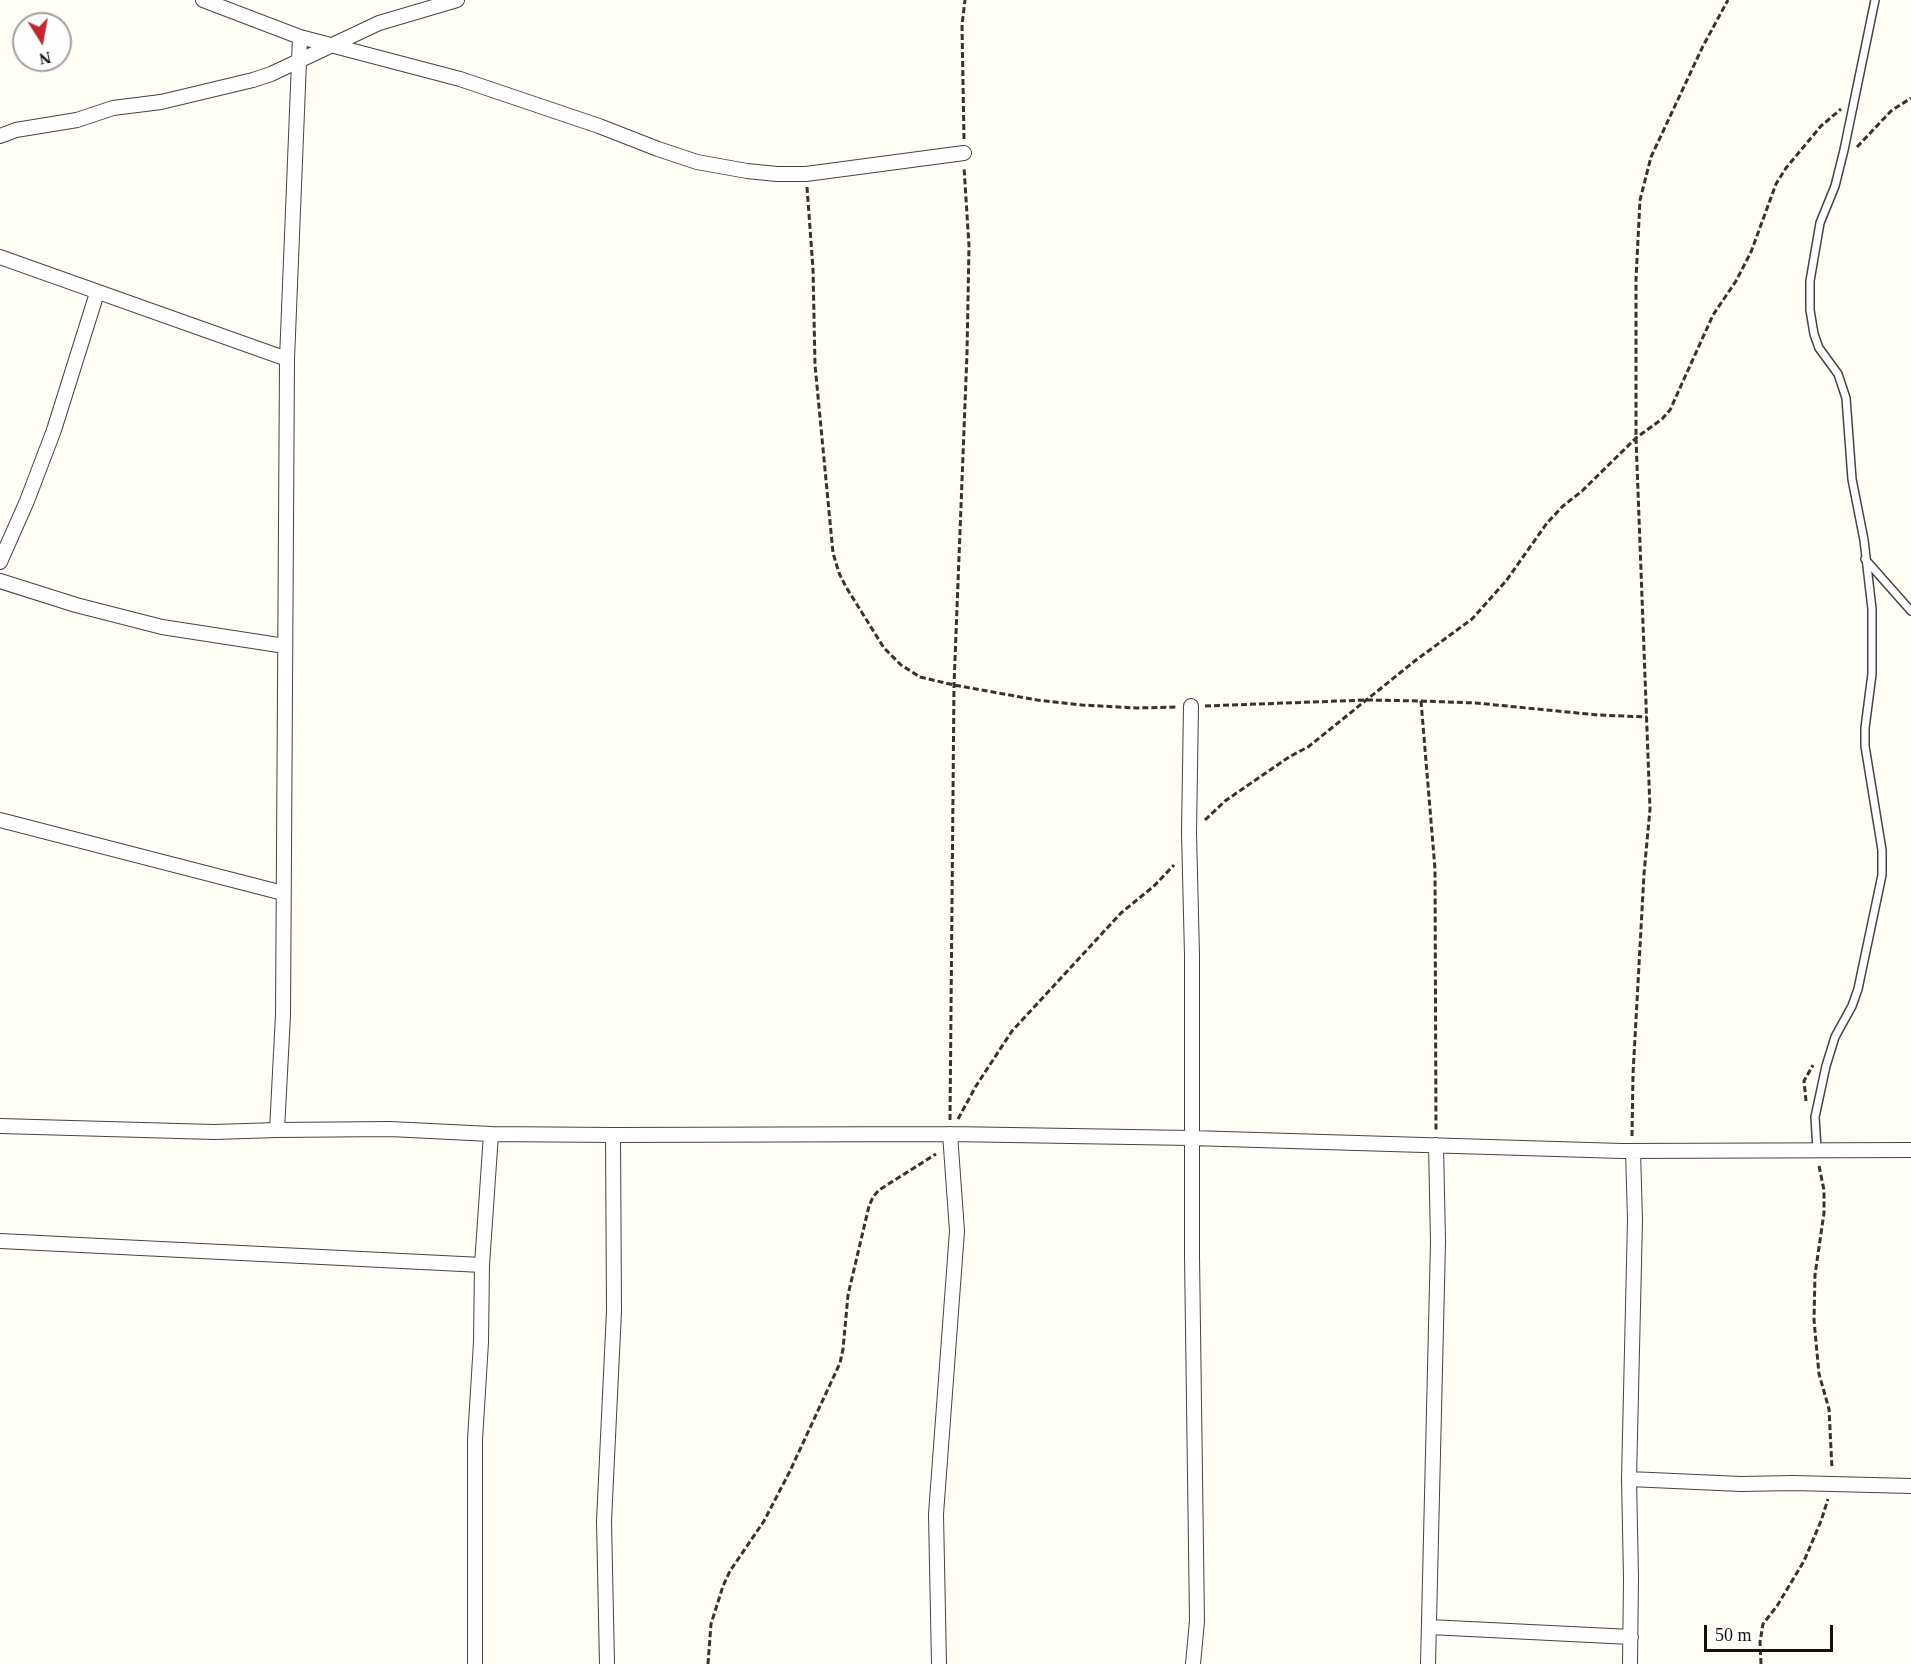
<!DOCTYPE html>
<html>
<head>
<meta charset="utf-8">
<style>
	body { margin:0 }
	#map { position:relative; width:1911px; height:1664px; overflow:hidden; background:#fffdf5; font-family:Georgia,serif }
	canvas { display:block }
	.north { position:absolute; left:12px; top:12px; width:60px; height:60px; box-sizing:border-box; background:#fff; border:2px solid #a0a0a0; border-radius:50%; rotate:169deg; font-size:16px; font-weight:700; line-height:24px; text-align:center; color:#111 }
	.north::after { content:''; display:block; margin:auto; width:21px; height:27px; background:#c4262e; clip-path:polygon(50% 0,100% 100%,50% 72%,0 100%) }
	.scale { position:absolute; left:1704px; top:1625px; width:129px; height:27px; box-sizing:border-box; border:3px solid #111; border-top:0; padding-left:8px; font-size:18px; line-height:21px; white-space:nowrap; color:#111; -webkit-text-stroke:4px #fff; paint-order:stroke }
</style>
</head>
<body>
<div id="map">
<canvas width="1911" height="1664"></canvas>
<div class="north">N</div>
<div class="scale">50 m</div>
</div>
<script>
const context = document.querySelector('canvas').getContext('2d');
context.lineJoin = 'round';
const poly = rows => new Path2D(rows.map(r => 'M' + r).join(''));
function strokePath(path, color, width, dash) { context.strokeStyle = color; context.lineWidth = width; context.lineCap = dash ? 'butt' : 'round'; context.setLineDash(dash || []); context.stroke(path); }
const path = poly([
	[964,139,962,25,965,0],
	[1857,147,1891,111,1911,98],
	[807,187,813,269,815,365,833,553,839,573,846,587,884,648,901,665,920,677,954,685,1037,700,1082,705,1136,708,1178,707],
	[1421,701,1435,869,1436,1131],
	[1205,706,1367,700,1421,701,1476,703,1598,715,1647,717],
	[1205,820,1225,801,1289,757,1308,747,1416,660,1472,619,1506,581,1547,523,1563,506,1582,491,1636,438,1662,419,1670,410,1713,315,1736,281,1751,252,1776,184,1786,168,1821,126,1841,109],
	[1806,1101,1804,1081,1813,1065],
	[958,1119,976,1086,1012,1031,1121,913,1154,886,1174,865],
	[950,1120,954,685,967,353,969,246,964,167],
	[1632,1136,1633,1074,1644,874,1650,809,1636,438,1636,279,1640,200,1651,157,1703,46,1728,0],
	[1819,1166,1824,1190,1824,1213,1815,1275,1814,1320,1819,1374,1829,1409,1832,1469],
	[708,1664,711,1624,723,1586,730,1571,764,1521,790,1471,840,1363,843,1349,848,1295,869,1206,873,1197,879,1190,936,1154],
	[1761,1664,1760,1642,1763,1624,1777,1606,1804,1561,1821,1521,1828,1499]
]);
const lane = poly([
	[1865,559,1911,611],
	[1817,1149,1815,1117,1826,1066,1835,1037,1852,1006,1858,989,1882,875,1882,850,1865,746,1865,728,1872,674,1872,609,1864,540,1852,479,1846,398,1838,374,1819,348,1814,334,1810,310,1810,281,1820,223,1835,186,1844,150,1875,0]
]);
const street = poly([
	[203,0,300,37,460,79,599,126,658,149,697,162,747,171,777,174,806,174,964,153],
	[0,136,16,130,77,120,113,108,161,102,253,80,271,74,379,23,457,0],
	[0,257,287,359],
	[0,562,27,501,54,430,97,293],
	[0,581,76,605,162,627,285,646],
	[1191,706,1189,833,1192,955,1192,1256,1197,1621,1193,1664],
	[0,820,283,893],
	[0,1126,214,1132,277,1130,390,1129,491,1134,613,1135,950,1134,1191,1138,1622,1151,1911,1150],
	[277,1130,283,1015,287,359,300,37],
	[0,1241,482,1265],
	[1629,1479,1741,1484,1793,1483,1911,1486],
	[1429,1627,1631,1637],
	[475,1664,475,1440,481,1342,482,1265,491,1134],
	[607,1664,604,1521,614,1311,613,1135],
	[939,1664,936,1514,957,1231,950,1134],
	[1428,1664,1438,1242,1436,1145],
	[1630,1664,1631,1578,1629,1479,1635,1220,1633,1151]
]);
strokePath(lane, '#444', 10);
strokePath(street, '#444', 16);
strokePath(path, '#333', 3, [6, 3]);
strokePath(lane, '#fff', 7);
strokePath(street, '#fff', 14);
</script>
</body>
</html>
